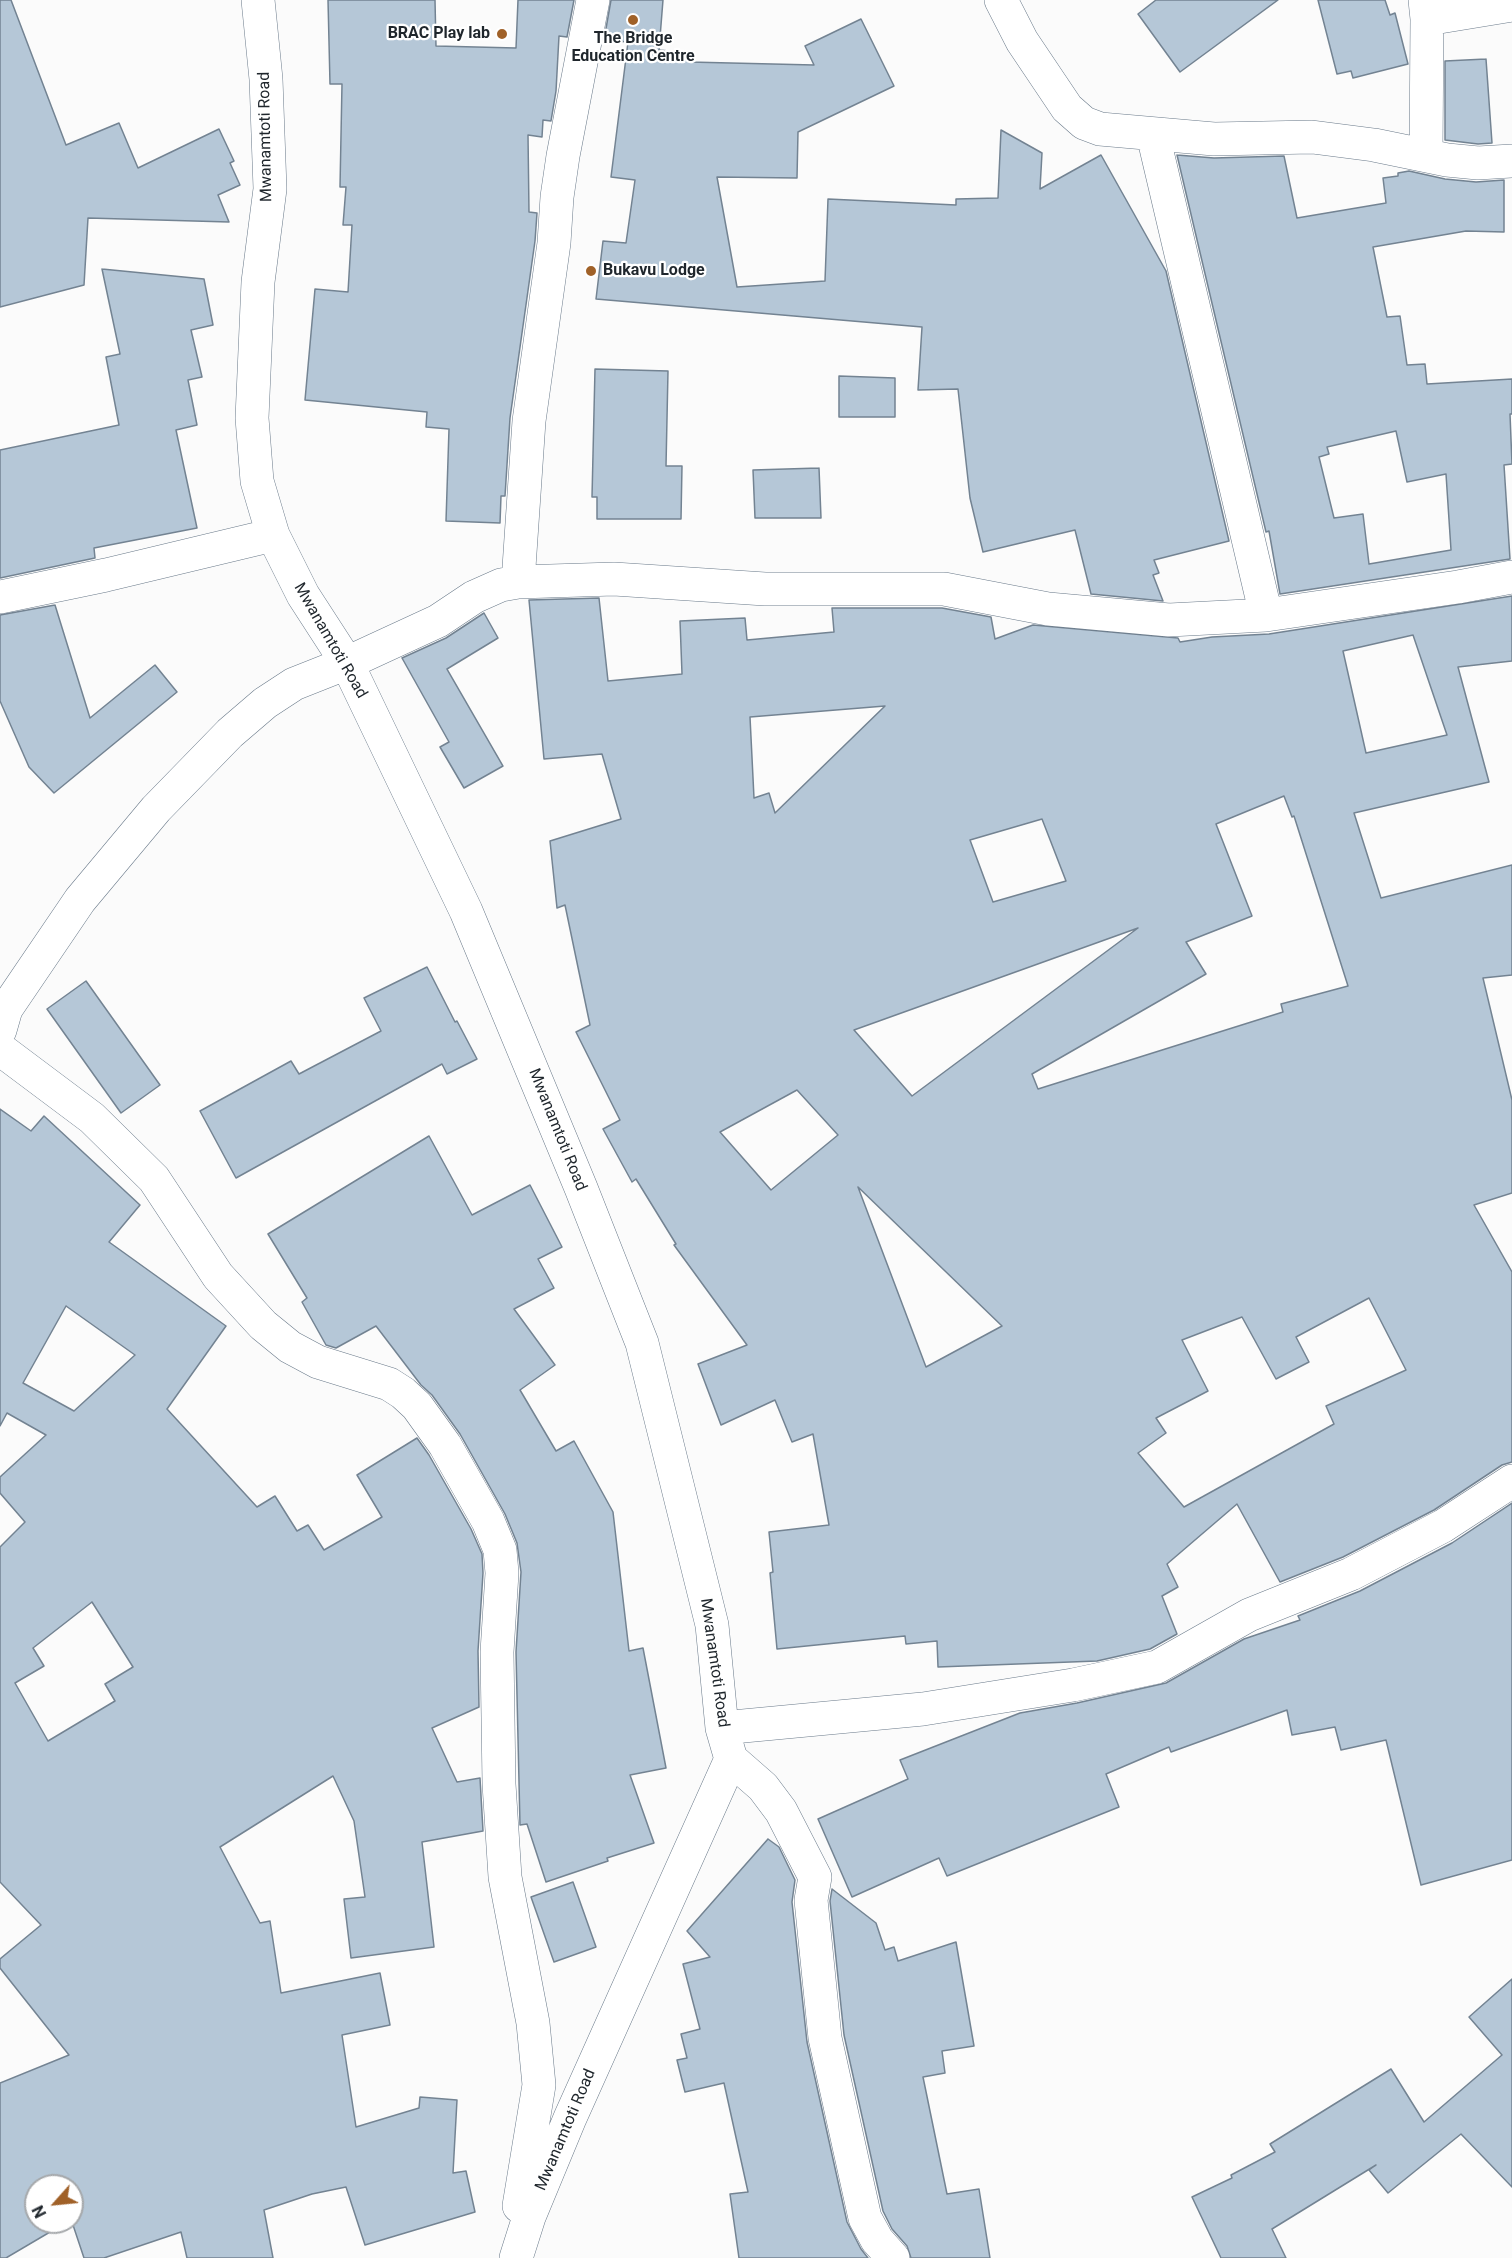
<!DOCTYPE html>
<html>
<head>
<meta charset="utf-8">
<style>
	body { margin:0 }
	#map { position:relative; width:1512px; height:2258px; overflow:hidden; background:#fbfbfb; font-family:Roboto,sans-serif }
	canvas { display:block }
	.north { position:absolute; left:24px; top:2174px; width:60px; height:60px; box-sizing:border-box; background:#fff; border:2px solid #a5a8ab; border-radius:50%; rotate:243deg; font-size:16px; font-weight:700; line-height:24px; text-align:center; color:#1f262c }
	.north::after { content:''; display:block; margin:auto; width:21px; height:27px; background:#a06128; clip-path:polygon(50% 0,100% 100%,50% 72%,0 100%) }
</style>
</head>
<body>
<div id="map">
<canvas width="1512" height="2258"></canvas>
<div class="north">N</div>
</div>
<script>
const context = document.querySelector('canvas').getContext('2d');
context.lineJoin = 'round';
function fillPath(path, color) { context.fillStyle = color; context.fill(path, 'evenodd'); }
const poly = rows => new Path2D(rows.map(r => 'M' + r).join(''));
function strokePath(path, color, width, dash) { context.strokeStyle = color; context.lineWidth = width; context.lineCap = dash ? 'butt' : 'round'; context.setLineDash(dash || []); context.stroke(path); }
function write(font, color, halo, rows, align = 'center') {
  context.font = font + ' Roboto,sans-serif'; context.lineWidth = 4.5; context.setLineDash([]); context.textBaseline = 'middle'; context.strokeStyle = halo; context.fillStyle = color; for (const [text, x, y, turn = 0] of rows) {
    context.save(); context.translate(x, y); context.rotate((+turn || 0) * Math.PI / 180); context.textAlign = isNaN(turn) ? turn : align; if (halo) context.strokeText(text, 0, 0); context.fillText(text, 0, 0); context.restore();
  }
}
const building = poly([
	[0,0,11,0,66,145,119,123,138,168,219,129,234,161,230,163,240,185,218,195,229,222,88,218,84,285,0,307,0,0],
	[328,0,435,0,436,46,516,48,518,0,574,0,567,37,559,36,556,91,551,121,543,120,542,137,528,135,529,212,537,213,535,241,510,418,505,496,501,496,500,523,446,521,449,429,426,427,427,412,305,400,315,289,348,292,352,225,343,225,346,187,340,187,342,84,330,84,328,0],
	[611,0,663,0,659,50,689,53,689,62,814,65,805,46,861,19,894,86,798,132,797,178,717,177,737,287,825,281,828,199,956,205,956,199,998,198,1001,130,1042,153,1040,189,1101,155,1166,271,1229,541,1154,560,1159,573,1153,575,1163,601,1091,594,1075,530,983,552,970,498,958,389,918,390,922,327,596,299,603,241,626,243,635,180,611,177,628,42,604,40,611,0],
	[1156,0,1278,0,1180,72,1138,14,1156,0],
	[1318,0,1385,0,1390,15,1395,13,1408,64,1353,78,1351,71,1337,74,1318,0],
	[1486,59,1492,143,1478,144,1445,140,1445,61,1486,59],
	[1177,155,1214,158,1284,156,1297,218,1386,203,1383,178,1398,176,1398,173,1409,171,1445,179,1476,182,1504,180,1504,232,1466,231,1373,247,1387,317,1400,316,1407,365,1425,364,1427,384,1512,379,1512,414,1510,414,1512,464,1504,465,1510,559,1280,594,1269,531,1266,532,1177,155],
	[1396,431,1407,482,1446,474,1451,550,1369,564,1363,514,1334,518,1319,457,1329,454,1327,447,1396,431],
	[102,269,204,279,213,325,191,330,202,377,188,380,197,425,176,430,197,528,94,548,95,558,0,578,0,450,119,425,106,357,120,354,102,269],
	[595,369,668,371,666,466,682,466,681,519,597,519,597,497,592,497,595,369],
	[839,376,895,378,895,417,839,417,839,376],
	[819,468,821,518,755,518,753,470,819,468],
	[1512,596,1512,661,1458,667,1489,782,1354,813,1381,898,1512,865,1512,975,1483,978,1512,1100,1512,1193,1474,1205,1512,1272,1512,1462,1502,1465,1434,1510,1343,1557,1280,1582,1237,1504,1167,1564,1178,1587,1162,1596,1177,1634,1150,1649,1097,1661,938,1667,937,1641,906,1644,905,1636,777,1649,770,1573,773,1572,769,1532,829,1525,813,1434,792,1442,775,1400,721,1425,698,1364,747,1345,674,1245,676,1244,636,1179,632,1182,603,1129,620,1120,576,1032,590,1025,565,905,557,908,550,841,621,819,602,754,544,759,529,600,599,598,608,681,682,674,680,621,745,618,747,640,834,632,832,608,942,608,991,617,995,639,1033,625,1178,638,1180,642,1212,637,1269,634,1512,596],
	[1413,635,1447,735,1366,753,1343,651,1413,635],
	[885,706,775,813,769,793,754,798,750,717,885,706],
	[1284,796,1292,817,1294,816,1348,986,1281,1004,1283,1012,1038,1089,1032,1074,1206,974,1186,942,1252,916,1216,824,1284,796],
	[1042,819,1066,881,993,902,970,840,1042,819],
	[1138,928,912,1096,854,1030,1138,928],
	[797,1090,838,1135,771,1190,720,1132,797,1090],
	[858,1187,1002,1326,926,1367,858,1187],
	[1369,1298,1406,1370,1326,1406,1334,1424,1184,1507,1138,1453,1166,1433,1156,1418,1208,1391,1182,1340,1242,1317,1276,1379,1309,1362,1296,1337,1369,1298],
	[55,605,90,718,155,665,177,692,54,793,29,767,0,701,0,615,55,605],
	[484,613,498,638,447,669,503,766,464,788,440,747,449,742,402,658,446,638,484,613],
	[427,967,455,1022,457,1021,477,1059,447,1074,442,1064,236,1178,200,1111,291,1061,299,1074,381,1031,364,998,427,967],
	[86,981,160,1085,121,1113,47,1009,86,981],
	[0,1109,31,1131,44,1116,140,1205,109,1242,226,1326,167,1409,257,1507,275,1496,297,1531,308,1525,324,1550,382,1517,357,1475,417,1438,429,1455,471,1529,482,1554,483,1573,478,1651,479,1707,432,1728,457,1782,480,1778,483,1831,422,1842,434,1947,351,1958,344,1899,365,1897,354,1821,333,1776,220,1847,260,1923,270,1921,281,1993,380,1973,390,2025,342,2035,356,2127,419,2108,420,2097,457,2100,453,2173,466,2171,475,2212,365,2245,346,2187,312,2194,264,2210,273,2258,187,2258,181,2232,104,2258,84,2258,72,2222,72,2186,36,2186,36,2222,67,2222,6,2258,0,2258,0,2083,69,2055,0,1968,0,1959,41,1925,0,1882,0,1547,25,1522,0,1493,0,1477,46,1435,7,1413,0,1426,0,1109],
	[66,1306,135,1355,74,1411,23,1383,66,1306],
	[92,1602,133,1667,105,1684,115,1701,48,1741,15,1683,44,1666,33,1648,92,1602],
	[429,1136,472,1215,530,1185,562,1247,538,1259,554,1288,514,1309,555,1365,520,1390,556,1451,574,1441,613,1512,629,1651,643,1648,666,1768,630,1775,654,1843,607,1858,608,1861,546,1882,527,1824,520,1825,516,1652,521,1572,517,1543,505,1514,460,1434,432,1395,421,1385,376,1326,336,1348,326,1345,302,1302,307,1298,268,1234,429,1136],
	[1512,1503,1512,1860,1421,1885,1386,1740,1341,1750,1335,1727,1292,1735,1287,1710,1171,1752,1169,1747,1106,1774,1119,1807,947,1876,939,1858,852,1897,818,1819,908,1779,900,1760,1020,1713,1077,1703,1166,1683,1244,1639,1300,1620,1298,1616,1360,1591,1452,1543,1512,1503],
	[768,1839,779,1847,795,1880,792,1902,807,2042,847,2222,861,2249,868,2258,739,2258,730,2194,748,2192,724,2083,685,2092,677,2060,687,2058,681,2034,700,2029,683,1964,710,1957,687,1931,768,1839],
	[573,1882,596,1947,554,1962,531,1897,573,1882],
	[832,1889,876,1923,885,1950,894,1947,898,1961,956,1942,974,2046,942,2051,945,2073,923,2077,947,2194,979,2189,990,2258,911,2258,907,2246,892,2229,883,2211,844,2035,830,1901,832,1889],
	[1512,1979,1512,2187,1461,2134,1388,2193,1369,2170,1376,2165,1272,2229,1286,2258,1221,2258,1192,2197,1232,2178,1231,2175,1275,2152,1270,2144,1391,2069,1424,2122,1502,2055,1469,2017,1512,1979]
]);
const minor = poly([
	[258,0,266,79,270,189,258,282,252,418,257,481,273,535,303,595,347,663,466,911,581,1188,642,1343,712,1625,722,1728,731,1759,570,2118,529,2217,516,2258],
	[1001,0,1022,41,1067,108,1084,123,1100,129,1214,139,1312,137,1374,145,1447,160,1478,163,1512,161],
	[1425,0,1427,19,1426,155],
	[1427,19,1512,5],
	[1153,135,1266,615,1458,587,1512,577],
	[518,582,529,421,554,243,557,197,563,156,593,0],
	[0,597,106,575,273,535],
	[0,1030,6,1009,80,900,156,809,230,733,265,703,294,684,347,663,438,621,474,597,501,585,518,582,614,579,765,589,944,589,1048,609,1169,620,1266,615],
	[0,1049,92,1118,154,1179,218,1276,263,1325,290,1347,318,1362,389,1384,403,1393,417,1406,445,1445,488,1521,500,1550,502,1573,497,1652,499,1784,505,1877,533,2023,539,2085,519,2206],
	[722,1728,923,1709,1073,1685,1157,1667,1249,1615,1351,1574,1443,1526,1512,1481],
	[731,1759,763,1787,781,1811,815,1877,811,1900,825,2038,865,2218,877,2240,893,2258]
]);
const markers = [
	[633,20,6,"#a06128"],
	[502,34,6,"#a06128"],
	[591,271,6,"#a06128"]
];
const poiNames = [
	["BRAC Play lab",490,34],
	["The Bridge",633,39,"center"],
	["Education Centre",633,57,"center"],
	["Bukavu Lodge",603,271,"left"]
];
const streetNames = [
	["Mwanamtoti Road",266,137,-91],
	["Mwanamtoti Road",330,641,60],
	["Mwanamtoti Road",557,1130,68],
	["Mwanamtoti Road",714,1663,82],
	["Mwanamtoti Road",566,2130,-67]
];
fillPath(building, '#b5c7d7');
strokePath(building, '#738392', 1.5);
strokePath(minor, '#6a7a8a', 34);
strokePath(minor, '#fff', 33);
for (const [x, y, r, color] of markers) { const dot = new Path2D(); dot.arc(x, y, r, 0, 2 * Math.PI); context.fillStyle = color; context.fill(dot); strokePath(dot, '#fff', 2); }
write('bold 16px', '#1f262c', '#fff', poiNames, 'right');
write('16px', '#1f262c', '#fff', streetNames);
</script>
</body>
</html>
